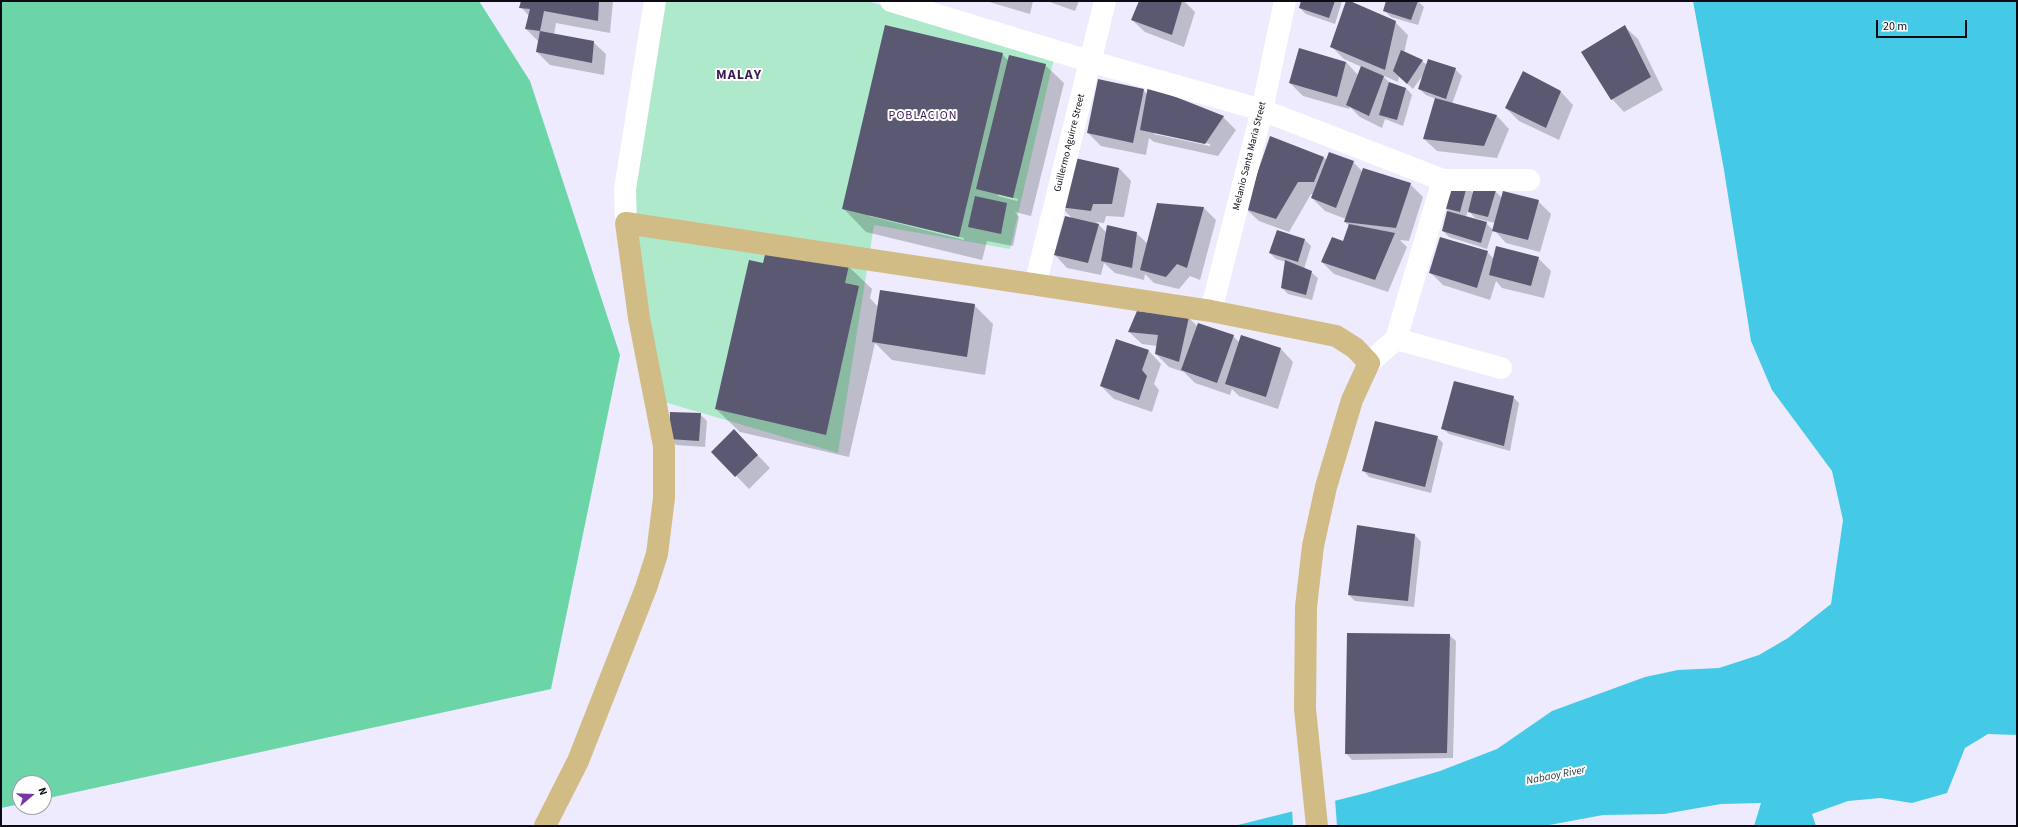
<!DOCTYPE html>
<html>
<head>
<meta charset="utf-8">
<style>
	body { margin:0 }
	#map { position:relative; width:2018px; height:827px; overflow:hidden; background:#edebfd; font-family:"Source Sans 3",sans-serif }
	canvas { display:block }
	.frame { position:absolute; inset:0; border:2px solid #0c0b14; pointer-events:none }
	.north { position:absolute; left:12px; top:775px; width:40px; height:40px; box-sizing:border-box; background:#fff; border:1px solid #9e9da1; border-radius:50%; rotate:71deg; font-size:11px; font-weight:700; line-height:16px; text-align:center; color:#0c0b14 }
	.north::after { content:''; display:block; margin:auto; width:14px; height:18px; background:#7935a8; clip-path:polygon(50% 0,100% 100%,50% 72%,0 100%) }
	.scale { position:absolute; left:1876px; top:20px; width:91px; height:18px; box-sizing:border-box; border:2px solid #0c0b14; border-top:0; padding-left:5px; font-size:12px; line-height:14px; white-space:nowrap; color:#0c0b14; -webkit-text-stroke:3px #fff; paint-order:stroke }
</style>
</head>
<body>
<div id="map">
<canvas width="2018" height="827"></canvas>
<div class="frame"></div>
<div class="north">N</div>
<div class="scale">20 m</div>
</div>
<script>
const context = document.querySelector('canvas').getContext('2d');
context.lineJoin = 'round';
function fillPath(path, color) { context.fillStyle = color; context.fill(path, 'evenodd'); }
const poly = rows => new Path2D(rows.map(r => 'M' + r).join(''));
function strokePath(path, color, width, dash) { context.strokeStyle = color; context.lineWidth = width; context.lineCap = dash ? 'butt' : 'round'; context.setLineDash(dash || []); context.stroke(path); }
function write(font, color, halo, rows, align = 'center') {
  context.font = font + ' "Source Sans 3",sans-serif'; context.lineWidth = 4; context.setLineDash([]); context.textBaseline = 'middle'; context.strokeStyle = halo; context.fillStyle = color; for (const [text, x, y, turn = 0] of rows) {
    context.save(); context.translate(x, y); context.rotate((+turn || 0) * Math.PI / 180); context.textAlign = isNaN(turn) ? turn : align; if (halo) context.strokeText(text, 0, 0); context.fillText(text, 0, 0); context.restore();
  }
}
const green = poly([
	[664,1,867,1,1055,54,1010,249,874,225,838,453,654,399,629,175]
]);
const forest = poly([
	[1,1,479,1,530,81,620,355,551,689,44,799,44,783,20,783,20,804,1,808]
]);
const water = poly([
	[1693,1,2017,1,2017,735,1988,734,1965,748,1947,793,1912,803,1880,798,1848,801,1812,814,1816,826,1754,826,1761,803,1721,804,1664,814,1603,815,1544,826,1234,826,1366,793,1440,771,1497,749,1552,711,1645,677,1678,670,1719,668,1759,655,1788,638,1831,604,1843,520,1832,471,1772,390,1751,341,1724,170]
]);
const pier = poly([
	[1335,799,1337,826,1293,826,1292,810]
]);
const shadow = poly([
	[519,1,613,1,610,33,556,23,554,35,593,42,606,54,604,75,550,65,537,52,539,42,526,29,529,16,521,7,522,3],
	[986,1,1033,1,1030,14],
	[1047,1,1079,1,1075,11],
	[1140,1,1184,1,1195,12,1184,47,1145,32,1132,20],
	[1302,1,1342,1,1335,24,1306,14,1300,8],
	[1348,1,1395,22,1408,35,1404,53,1422,61,1427,65,1455,69,1462,76,1452,104,1497,116,1509,129,1497,158,1437,151,1424,139,1436,99,1426,95,1419,89,1423,75,1413,89,1399,76,1398,82,1382,75,1391,84,1406,88,1412,95,1403,126,1385,119,1382,128,1360,117,1350,107,1349,109,1303,96,1290,83,1346,62,1358,75,1362,67,1344,59,1331,46],
	[1387,1,1418,1,1424,7,1418,25,1391,17,1384,10],
	[1625,27,1638,39,1663,90,1624,112,1612,99],
	[1002,54,1008,60,1045,65,1064,83,1031,216,1015,212,1019,217,1013,246,987,241,982,260,866,232,843,208],
	[998,194,1018,199,1017,201,998,196],
	[869,214,964,238,964,240,869,216],
	[1524,72,1561,92,1573,105,1559,140,1519,121,1506,108],
	[1143,90,1147,94,1223,117,1236,130,1218,156,1154,142,1149,138,1146,155,1101,146,1088,133],
	[1154,132,1210,144,1210,146,1154,134],
	[1324,158,1327,160,1353,162,1363,172,1410,184,1423,197,1409,241,1400,240,1407,247,1388,292,1334,274,1322,262,1344,242,1350,226,1345,222,1346,219,1325,211,1312,198,1313,194,1311,194,1289,232,1259,221,1246,209],
	[1119,168,1131,181,1124,217,1106,216,1104,223,1096,222,1107,233,1136,233,1148,244,1204,208,1216,220,1200,280,1190,276,1179,289,1154,283,1145,274,1144,280,1115,273,1104,263,1101,275,1067,268,1055,255,1073,219,1060,206],
	[1467,187,1474,194,1495,191,1502,198,1538,201,1551,214,1540,252,1506,243,1494,230,1495,223,1475,218,1468,210,1466,217,1486,223,1493,230,1487,249,1449,237,1443,231,1448,211,1445,208],
	[1305,240,1311,246,1304,269,1311,272,1318,278,1312,300,1288,294,1282,288,1286,262,1276,259,1270,253],
	[1487,252,1494,259,1538,258,1551,271,1544,298,1502,288,1496,281,1490,300,1443,285,1430,272],
	[764,264,848,266,872,289,870,298,878,307,974,305,993,324,985,375,892,360,875,343,849,457,740,432,716,409],
	[1189,318,1197,326,1233,336,1240,343,1281,349,1293,362,1278,409,1239,396,1232,389,1230,395,1195,383,1184,372,1169,367,1156,354,1157,346,1142,344,1129,332],
	[1117,340,1149,351,1161,364,1154,384,1159,390,1152,412,1114,399,1101,386],
	[1513,397,1519,403,1510,451,1449,434,1442,428],
	[700,414,707,421,705,447,676,445,670,439],
	[1437,437,1443,443,1431,493,1369,477,1363,470],
	[746,443,770,468,749,489,713,452],
	[1358,526,1415,535,1421,542,1414,607,1355,601,1349,595],
	[1449,635,1456,641,1453,758,1352,760,1346,753]
]);
const building = poly([
	[521,1,599,1,598,21,544,11,540,31,525,29,530,9,519,8],
	[1139,1,1182,1,1172,35,1131,20],
	[1301,1,1335,1,1329,18,1299,8],
	[1346,1,1350,1,1396,21,1385,70,1330,47],
	[1386,1,1418,1,1411,20,1383,11],
	[885,25,1003,53,959,237,842,209],
	[1625,25,1651,77,1611,100,1581,52],
	[540,31,594,41,592,63,536,52],
	[1299,48,1346,62,1337,97,1289,83],
	[1401,50,1423,60,1407,84,1393,71],
	[1009,55,1046,64,1013,198,976,189],
	[1428,59,1456,68,1446,99,1418,89],
	[1361,66,1384,76,1369,116,1346,105],
	[1523,71,1561,91,1546,128,1505,108],
	[1098,79,1144,89,1133,143,1087,133],
	[1389,82,1406,88,1397,120,1379,115],
	[1148,86,1224,116,1205,144,1140,130],
	[1435,98,1497,115,1484,146,1423,139],
	[1270,136,1324,157,1314,182,1298,182,1276,219,1245,209],
	[1329,152,1354,161,1336,208,1311,198],
	[1075,158,1119,168,1112,204,1093,204,1091,211,1059,207],
	[1363,168,1411,183,1396,228,1344,222],
	[1475,184,1496,190,1488,217,1468,212],
	[1450,185,1467,186,1460,212,1444,208],
	[1503,191,1539,200,1528,240,1492,231],
	[975,196,1007,203,1001,234,968,227],
	[1157,203,1204,207,1187,268,1177,264,1166,277,1140,270],
	[1447,211,1487,222,1481,243,1442,231],
	[1065,216,1099,224,1088,263,1054,255],
	[1349,224,1395,233,1375,280,1321,262,1332,237,1343,241],
	[1107,225,1137,232,1132,268,1101,261],
	[1277,230,1305,239,1298,262,1269,253],
	[1440,237,1488,251,1477,288,1429,273],
	[767,246,849,265,845,283,859,286,826,435,715,409,749,260,763,263],
	[1496,246,1539,257,1531,286,1489,275],
	[1285,260,1312,271,1306,295,1281,288],
	[880,290,975,304,967,357,872,342],
	[1137,311,1189,317,1179,362,1155,354,1158,335,1128,332],
	[1198,323,1234,335,1217,383,1181,370],
	[1241,335,1281,348,1266,397,1225,384],
	[1116,339,1149,350,1142,370,1147,376,1139,400,1100,386],
	[1454,381,1514,396,1504,446,1441,429],
	[670,412,701,413,699,441,669,439],
	[1375,421,1438,436,1425,487,1362,471],
	[734,429,758,455,735,477,711,452],
	[1357,525,1415,534,1408,601,1348,595],
	[1347,633,1450,634,1447,753,1345,754]
]);
const minor = poly([
	[891,1,1089,61,1262,110,1443,180,1529,180],
	[626,223,625,189,655,1],
	[1035,285,1105,1],
	[1211,311,1262,110,1285,1],
	[1396,339,1501,368],
	[1369,363,1396,339,1443,180]
]);
const major = poly([
	[545,826,578,761,646,588,657,554,664,498,664,446,639,318,626,223,1211,311,1336,336,1355,348,1369,363,1352,400,1326,487,1313,546,1306,607,1305,709,1317,826]
]);
const streetNames = [
	["Guillermo Aguirre Street",1070,143,-76],
	["Melanio Santa Maria Street",1250,156,-76]
];
const waterNames = [
	["Nabaoy River",1556,776,-11]
];
const quarterNames = [
	["POBLACION",923,116]
];
const districtNames = [
	["MALAY",739,76]
];
fillPath(green, '#aee9cc');
fillPath(forest, '#6cd5a8');
fillPath(water, '#44cae6');
fillPath(pier, '#edebfd');
fillPath(shadow, '#0003');
fillPath(building, '#5b5872');
strokePath(minor, '#fff', 22);
strokePath(major, '#d1bc86', 22);
write('10px', '#0c0b14', '#fff', streetNames);
write('italic 11px', '#1c3238', '#fff', waterNames);
context.letterSpacing = '1px';
write('12px', '#3a1a52', '#fff', quarterNames);
context.letterSpacing = '0px';
context.letterSpacing = '1px';
write('bold 14px', '#3a1a52', '#fff', districtNames);
context.letterSpacing = '0px';
</script>
</body>
</html>
